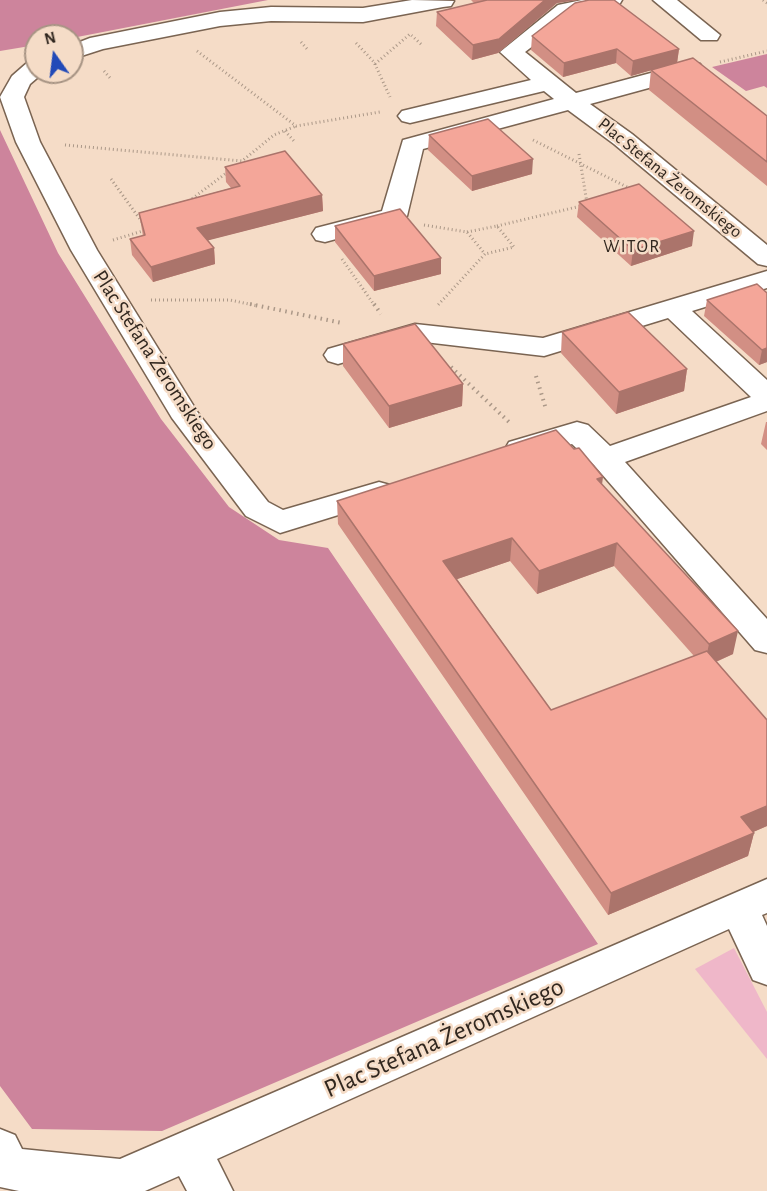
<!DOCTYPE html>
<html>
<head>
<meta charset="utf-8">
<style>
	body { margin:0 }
	#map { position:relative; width:767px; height:1191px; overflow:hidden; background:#f5dcc7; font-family:"Alegreya Sans",sans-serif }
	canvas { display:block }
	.north { position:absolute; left:24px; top:24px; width:60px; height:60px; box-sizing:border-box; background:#f5dcc7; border:2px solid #a79484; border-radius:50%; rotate:346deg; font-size:16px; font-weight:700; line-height:24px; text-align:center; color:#31271f }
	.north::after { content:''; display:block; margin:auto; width:21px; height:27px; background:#224ab8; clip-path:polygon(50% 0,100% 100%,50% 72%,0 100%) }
</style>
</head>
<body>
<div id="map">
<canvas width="767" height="1191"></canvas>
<div class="north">N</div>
</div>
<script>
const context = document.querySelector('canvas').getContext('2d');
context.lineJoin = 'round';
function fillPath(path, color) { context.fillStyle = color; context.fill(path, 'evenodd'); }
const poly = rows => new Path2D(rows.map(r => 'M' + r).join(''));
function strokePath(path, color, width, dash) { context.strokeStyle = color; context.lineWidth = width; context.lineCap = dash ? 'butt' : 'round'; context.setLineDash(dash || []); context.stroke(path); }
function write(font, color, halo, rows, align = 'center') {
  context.font = font + ' "Alegreya Sans",sans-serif'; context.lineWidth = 5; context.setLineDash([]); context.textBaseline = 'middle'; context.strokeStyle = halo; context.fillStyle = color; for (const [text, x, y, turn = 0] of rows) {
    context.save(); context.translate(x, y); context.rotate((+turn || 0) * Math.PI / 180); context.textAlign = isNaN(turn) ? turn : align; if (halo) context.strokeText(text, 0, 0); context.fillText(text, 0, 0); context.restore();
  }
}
const green = poly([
	[734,948,767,1012,767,1059,695,969]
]);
const forest = poly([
	[0,0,268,0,72,38,36,36,36,45,0,51],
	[767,54,767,88,764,86,746,91,712,67],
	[0,130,58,253,161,419,229,507,279,540,328,548,598,944,162,1131,32,1129,0,1086]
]);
const pathFar1 = poly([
	[763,0,767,3],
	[301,42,307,49],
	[356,43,374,62,390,97],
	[197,51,296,126,380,112],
	[720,62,767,51],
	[375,64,410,34,423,46],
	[104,71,110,78],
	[285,131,294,141],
	[533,140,631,189],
	[65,145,242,161,274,135,296,126],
	[579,154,587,203],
	[111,179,142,222],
	[189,201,229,171],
	[424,225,467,232,485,254,438,305],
	[497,226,581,206],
	[467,232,497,226,514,247,485,254],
	[113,240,146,230],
	[342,259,375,306],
	[151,300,230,300,258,306]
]);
const path = poly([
	[250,304,342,323],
	[374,304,381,314],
	[451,367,509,422],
	[536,376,546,409]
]);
const minor = poly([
	[412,0,454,1,451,6,443,7,363,22,271,21,220,26,103,49,72,59,72,45,90,38,220,12,271,7,363,8,412,0],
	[582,0,622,0,619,5,573,15,525,52,576,93,692,62,700,64,703,69,700,74,590,104,632,134,767,245,767,266,758,264,614,144,568,110,423,149,407,216,403,221,325,242,316,240,312,234,316,228,382,211,403,140,554,99,544,91,410,123,402,121,398,116,402,111,531,80,500,52,558,5,582,0],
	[653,0,677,0,720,35,717,40,701,40,653,0],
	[36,60,36,72,44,72,30,84,24,97,40,142,97,250,198,413,268,502,283,510,379,482,390,485,394,492,390,499,280,533,246,516,172,418,71,250,16,142,0,97,12,76,28,62,36,60],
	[767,271,767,288,692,311,767,380,767,411,625,462,767,619,767,653,755,650,594,465,572,444,520,459,509,456,505,449,509,442,577,422,588,425,610,446,751,397,668,318,544,356,416,341,338,364,328,361,324,355,328,349,415,324,543,338,767,271],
	[767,879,767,913,762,915,767,926,767,985,753,980,729,929,217,1159,233,1191,187,1191,179,1176,145,1191,19,1191,0,1187,0,1129,15,1135,22,1149,120,1159,767,879]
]);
const wall = poly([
	[471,0,578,0,557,3,498,53,472,60,436,26,437,12,474,3],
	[532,36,679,49,677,63,767,116,767,186,649,90,651,70,631,76,616,63,563,77,531,50],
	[429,135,532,174,472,191,428,150],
	[225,167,322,195,323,211,208,240,214,248,215,264,153,282,132,255,130,239,143,236,139,213,231,188,226,182],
	[579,202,692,246,631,266,577,217],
	[335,226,441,274,374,291,335,242],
	[767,293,767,362,759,365,704,316,707,300],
	[562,332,687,369,684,391,616,414,561,353],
	[343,344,463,384,462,406,389,428,343,366],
	[766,422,767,422,767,450,761,444],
	[602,484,733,654,716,662,767,826,753,832,754,833,748,856,608,915,338,524,337,501],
	[510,561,537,594,614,566,694,656,551,710,457,579]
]);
const shadedWall = poly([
	[545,0,578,0,557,3,498,53,472,60,473,45],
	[617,49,616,63,563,77,564,63],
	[679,49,677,63,631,76,633,61],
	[533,159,532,174,472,191,472,176],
	[322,195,323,211,198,243,197,228],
	[694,231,692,246,631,266,633,250],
	[214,248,215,264,153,282,151,267],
	[441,258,441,274,374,291,374,276],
	[767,348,767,362,759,365,762,350],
	[687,369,684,391,616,414,619,392],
	[463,384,462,406,389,428,389,406],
	[603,477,600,500,597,479],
	[512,538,510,561,443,584,443,561],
	[617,543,614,566,537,594,539,571],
	[738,631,733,654,704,667,709,644],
	[767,806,767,826,735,840,741,817],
	[754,833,748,856,608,915,611,893]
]);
const building = poly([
	[487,0,545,0,499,39,473,45,437,12,487,0],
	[589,0,614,0,679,49,633,61,617,49,564,63,532,36,575,3,589,0],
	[693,58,767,116,767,162,651,70,693,58],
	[488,119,533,159,472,176,429,135,488,119],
	[285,151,322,195,197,228,214,248,151,267,130,239,145,235,139,213,240,186,225,167,285,151],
	[639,184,694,231,633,250,579,202,639,184],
	[400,209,441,258,374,276,335,226,400,209],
	[757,284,767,293,767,348,762,350,707,300,757,284],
	[628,312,687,369,619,392,562,332,628,312],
	[415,324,463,384,389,406,343,344,415,324],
	[556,430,574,449,579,448,603,477,597,479,738,631,709,644,617,543,539,571,512,538,443,561,551,710,707,651,767,720,767,806,741,817,754,833,611,893,337,501,556,430]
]);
const farStreetnames = [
	["Plac Stefana Żeromskiego",670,178,39]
];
const farNeighbourhoodnames = [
	["WITOR",632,247]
];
const streetNames = [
	["Plac Stefana Żeromskiego",155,360,57]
];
const nearStreetnames = [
	["Plac Stefana Żeromskiego",444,1038,-24]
];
fillPath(green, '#efb7c9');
fillPath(forest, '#cd849c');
strokePath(minor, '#7a6452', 3);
strokePath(pathFar1, '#ab9888', 3, [1, 3]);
strokePath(path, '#ab9888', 4, [1.5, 4.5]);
fillPath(minor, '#fff');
fillPath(wall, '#d28f84');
fillPath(shadedWall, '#ab746b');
fillPath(building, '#f4a699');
strokePath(building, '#ab746b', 1.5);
write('18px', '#31271f', '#f5dcc7', farStreetnames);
context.letterSpacing = '1.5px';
write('18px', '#31271f', '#f5dcc7', farNeighbourhoodnames);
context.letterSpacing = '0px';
write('21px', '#31271f', '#f5dcc7', streetNames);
write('26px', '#31271f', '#f5dcc7', nearStreetnames);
</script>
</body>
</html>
